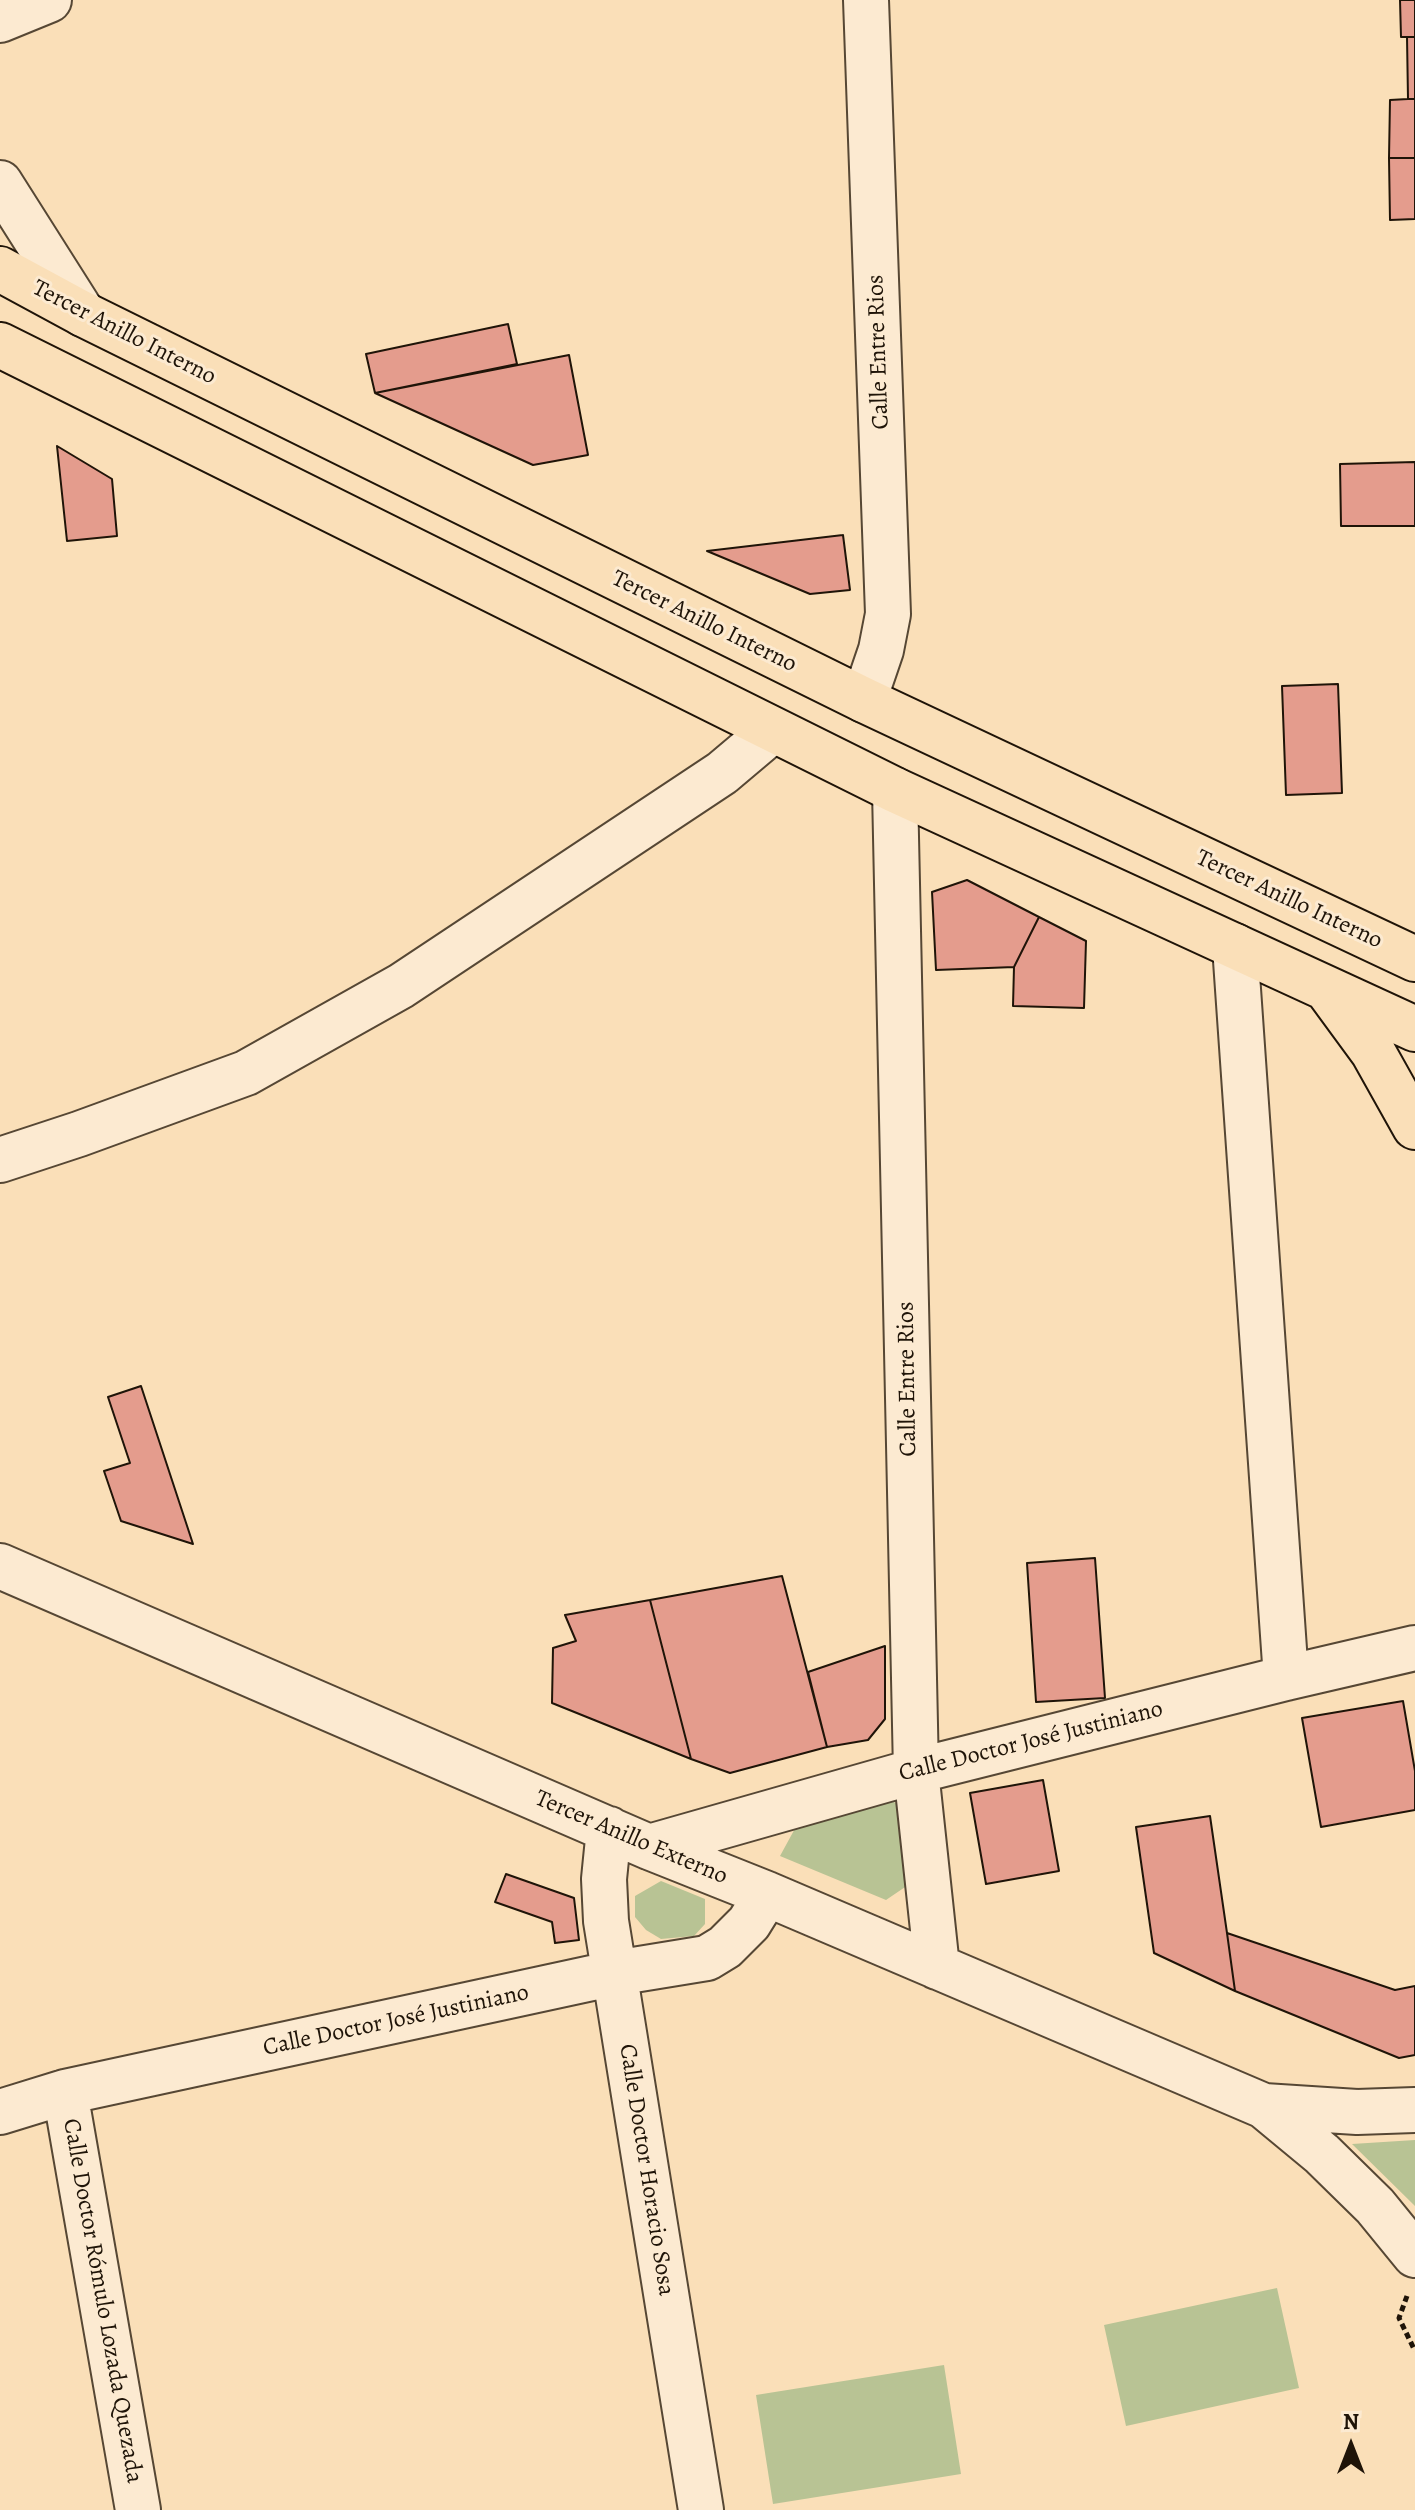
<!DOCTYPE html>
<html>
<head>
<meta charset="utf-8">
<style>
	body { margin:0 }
	#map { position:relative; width:1415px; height:2510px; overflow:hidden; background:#fadfb8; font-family:Alegreya,serif }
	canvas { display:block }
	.north { position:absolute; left:1311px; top:2406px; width:80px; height:80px; -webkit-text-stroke:6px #fcead1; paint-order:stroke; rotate:0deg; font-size:22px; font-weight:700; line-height:32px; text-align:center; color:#1f1408 }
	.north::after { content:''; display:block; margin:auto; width:28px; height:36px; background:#1f1408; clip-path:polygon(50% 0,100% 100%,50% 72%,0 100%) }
</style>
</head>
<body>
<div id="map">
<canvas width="1415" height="2510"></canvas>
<div class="north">N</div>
</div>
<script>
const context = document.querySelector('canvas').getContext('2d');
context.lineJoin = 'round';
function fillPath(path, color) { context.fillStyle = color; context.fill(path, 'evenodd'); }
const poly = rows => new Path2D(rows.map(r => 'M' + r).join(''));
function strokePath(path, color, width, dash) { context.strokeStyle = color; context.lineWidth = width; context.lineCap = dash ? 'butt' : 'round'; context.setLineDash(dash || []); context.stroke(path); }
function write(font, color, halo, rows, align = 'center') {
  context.font = font + ' Alegreya,serif'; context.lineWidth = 6; context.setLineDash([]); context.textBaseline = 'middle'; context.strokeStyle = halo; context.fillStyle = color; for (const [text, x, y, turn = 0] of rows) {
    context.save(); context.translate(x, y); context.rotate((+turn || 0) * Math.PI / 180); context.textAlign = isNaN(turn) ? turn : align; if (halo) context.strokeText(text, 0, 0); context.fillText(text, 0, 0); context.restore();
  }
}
const green = poly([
	[888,1798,909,1812,911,1883,886,1900,780,1856,798,1823],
	[661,1881,705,1899,705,1924,694,1936,661,1939,646,1930,635,1917,635,1896],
	[1415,2140,1415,2206,1352,2144],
	[1277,2288,1299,2388,1126,2426,1104,2325],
	[944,2365,961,2474,773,2504,756,2395]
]);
const building = poly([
	[1400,0,1415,0,1415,37,1401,37,1400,0],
	[1407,37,1415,37,1415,99,1408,99,1407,37],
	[1408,99,1415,99,1415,158,1389,158,1390,100,1408,99],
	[1389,158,1415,158,1415,219,1390,220,1389,158],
	[508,324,517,364,375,393,366,354,508,324],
	[569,355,588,455,533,465,375,393,569,355],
	[57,446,112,479,117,536,67,541,57,446],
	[1415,462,1415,526,1341,526,1340,464,1415,462],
	[843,535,850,590,810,594,707,551,843,535],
	[1338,684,1342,793,1286,795,1282,686,1338,684],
	[967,880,1039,917,1014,967,936,970,932,892,967,880],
	[1039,917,1086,941,1084,1008,1013,1006,1014,967,1039,917],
	[141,1386,193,1544,121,1521,104,1471,130,1463,108,1397,141,1386],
	[1095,1558,1105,1698,1036,1702,1027,1563,1095,1558],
	[782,1576,827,1747,730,1773,691,1759,650,1600,782,1576],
	[650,1600,691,1759,552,1703,553,1648,576,1641,565,1615,650,1600],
	[885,1646,885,1719,868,1740,827,1747,808,1672,885,1646],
	[1403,1701,1415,1771,1415,1810,1321,1827,1302,1718,1403,1701],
	[1043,1780,1059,1871,986,1884,970,1793,1043,1780],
	[1210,1816,1227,1933,1235,1991,1154,1953,1136,1827,1210,1816],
	[506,1874,574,1898,579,1940,555,1943,552,1922,495,1902,506,1874],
	[1227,1933,1395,1990,1415,1986,1415,2055,1399,2058,1235,1991,1227,1933]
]);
const path = poly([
	[1407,2296,1399,2318,1415,2351]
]);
const minor = poly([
	[0,20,49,0],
	[0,183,83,314],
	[864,700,881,650,888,614,866,0],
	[895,790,916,1771,937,1967],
	[1235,946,1286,1678],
	[0,1160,79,1134,246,1073,401,986,722,773,773,730],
	[0,1566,649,1847,767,1894,1264,2106,1322,2154,1375,2206,1415,2255],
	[609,1829,604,1879,606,1921,701,2510],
	[649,1847,916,1771,1286,1678,1415,1648],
	[65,2092,138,2510],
	[1264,2106,1357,2112,1415,2110],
	[0,2112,65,2092,615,1973,707,1958,725,1947,749,1923,767,1894]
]);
const major = poly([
	[0,269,83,314,864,700,1415,959],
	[0,345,895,790,1415,1029],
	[1329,992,1373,1052,1415,1127]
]);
const streetNames = [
	["Tercer Anillo Interno",124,333,27],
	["Calle Entre Rios",879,352,-92],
	["Tercer Anillo Interno",704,622,26],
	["Tercer Anillo Interno",1289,900,25],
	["Calle Entre Rios",908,1379,-91],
	["Calle Doctor José Justiniano",1031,1742,-14],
	["Tercer Anillo Externo",631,1838,23],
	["Calle Doctor José Justiniano",396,2021,-12],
	["Calle Doctor Horacio Sosa",646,2170,81],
	["Calle Doctor Rómulo Lozada Quezada",102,2301,80]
];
fillPath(green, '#b8c394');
fillPath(building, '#e49c8d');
strokePath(building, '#1f1408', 2);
strokePath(minor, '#564734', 48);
strokePath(major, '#1f1408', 48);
strokePath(path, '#1f1408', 5, [6, 4]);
strokePath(minor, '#fcead1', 44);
strokePath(major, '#fadfb8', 44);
write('24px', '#1f1408', '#fcead1', streetNames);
</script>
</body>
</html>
